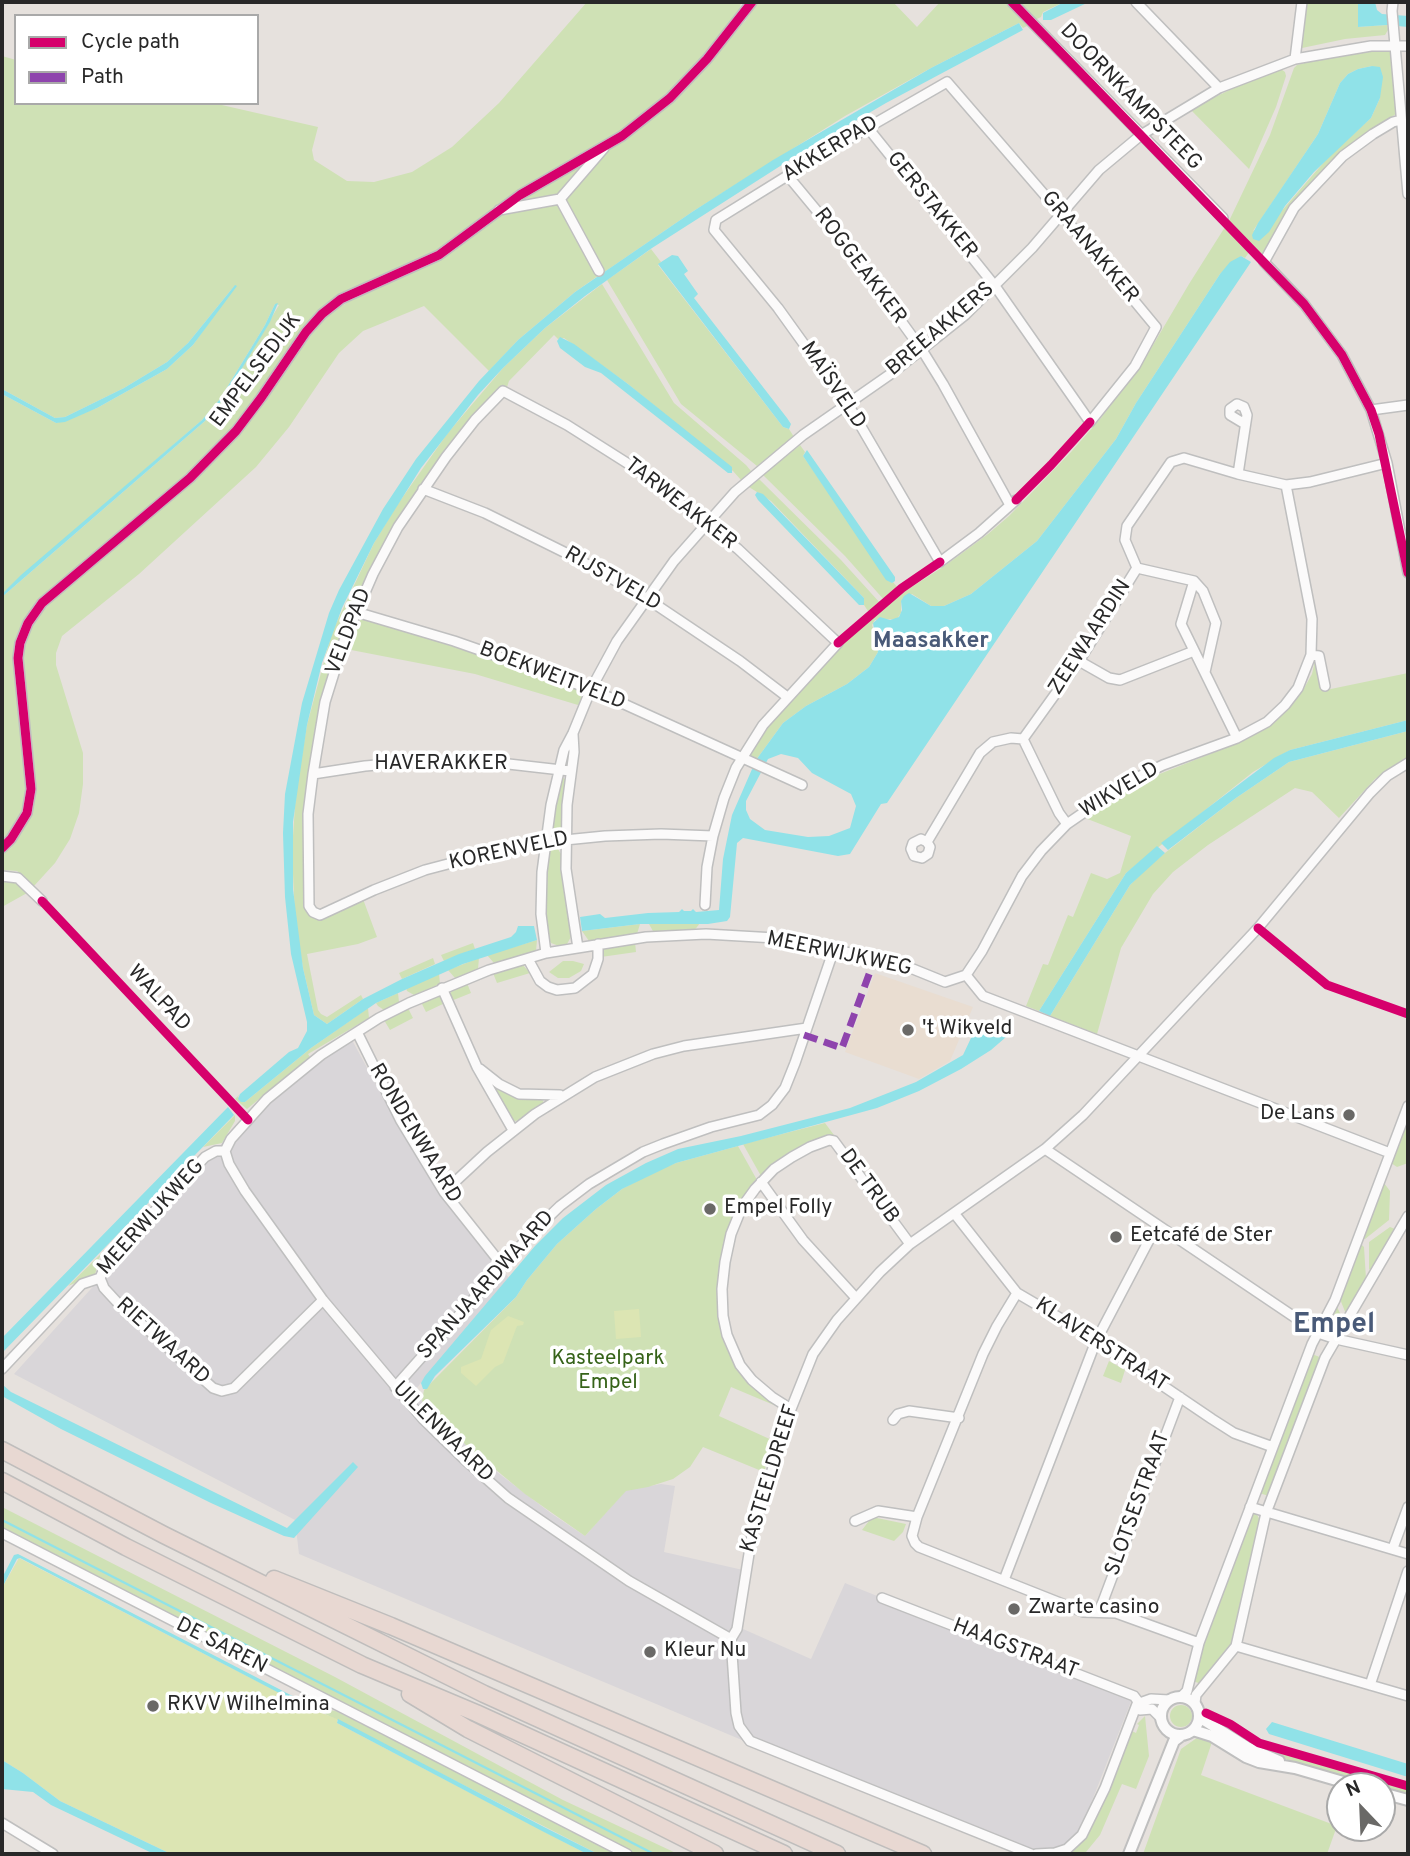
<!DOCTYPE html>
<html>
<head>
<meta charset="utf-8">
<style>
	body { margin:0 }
	#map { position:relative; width:1410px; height:1856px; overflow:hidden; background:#e6e1dd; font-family:Overpass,sans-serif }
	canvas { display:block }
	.frame { position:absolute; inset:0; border:4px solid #282828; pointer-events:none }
	.legend { position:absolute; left:14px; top:14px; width:245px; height:91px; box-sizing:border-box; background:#fff; border:2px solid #a9a9a9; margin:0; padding:9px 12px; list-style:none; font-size:21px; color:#282828 }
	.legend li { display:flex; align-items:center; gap:14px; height:35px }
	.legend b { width:35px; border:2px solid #a9a9a9 }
	.north { position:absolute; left:1326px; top:1772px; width:70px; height:70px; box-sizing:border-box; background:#fff; border:2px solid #a9a9a9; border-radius:50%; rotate:337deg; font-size:19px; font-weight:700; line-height:28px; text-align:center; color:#282828 }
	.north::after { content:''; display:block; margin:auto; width:24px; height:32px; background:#6a6967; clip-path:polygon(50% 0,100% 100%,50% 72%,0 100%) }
</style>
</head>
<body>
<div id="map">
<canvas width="1410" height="1856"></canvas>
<div class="frame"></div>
<ul class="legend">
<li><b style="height:9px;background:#d6006c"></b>Cycle path</li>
<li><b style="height:9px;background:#8e44ad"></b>Path</li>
</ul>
<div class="north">N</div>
</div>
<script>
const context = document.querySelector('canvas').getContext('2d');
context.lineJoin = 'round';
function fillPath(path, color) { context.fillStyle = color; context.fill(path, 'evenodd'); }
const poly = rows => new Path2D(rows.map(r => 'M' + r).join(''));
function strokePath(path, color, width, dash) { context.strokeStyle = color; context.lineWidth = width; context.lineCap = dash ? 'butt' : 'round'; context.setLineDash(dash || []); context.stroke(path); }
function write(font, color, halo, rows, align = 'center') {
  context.font = font + ' Overpass,sans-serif'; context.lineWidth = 7; context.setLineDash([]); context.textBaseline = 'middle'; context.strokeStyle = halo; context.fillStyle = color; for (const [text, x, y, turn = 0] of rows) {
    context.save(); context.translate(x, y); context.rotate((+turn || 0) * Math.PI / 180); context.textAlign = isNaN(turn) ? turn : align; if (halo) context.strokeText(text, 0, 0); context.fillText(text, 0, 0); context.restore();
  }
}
const industrial = poly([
	[352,1040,400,1129,442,1196,509,1278,415,1390,422,1401,489,1466,552,1514,585,1536,626,1490,661,1484,675,1486,664,1552,743,1570,734,1625,811,1659,845,1583,1132,1699,1071,1854,1030,1854,780,1756,299,1554,295,1520,14,1374,221,1145,298,1073]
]);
const education = poly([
	[875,973,973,1007,950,1061,919,1079,845,1052]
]);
const green = poly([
	[587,2,741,2,739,14,683,81,640,119,429,257,338,299,239,422,201,463,76,571,21,631,28,791,19,822,2,844,2,597,205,421,224,398,279,305,275,304,265,325,220,399,202,420,2,594,2,394,56,423,97,408,167,369,193,345,235,285,188,343,167,362,124,388,65,417,55,418,2,389,2,56,16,60,16,103,213,103,318,127,312,150,314,160,347,181,374,182,412,172,452,147,499,103],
	[758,2,893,2,917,27,940,2,1006,2,1029,25,1023,28,1019,23,931,68,845,116,692,212,603,273,568,207,566,199,609,149,633,134,676,99,746,20],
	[1015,2,1064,2,1043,12,1041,17,1033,21],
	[1307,2,1358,2,1358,27,1387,25,1388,30,1385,35,1345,39,1302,48,1301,42],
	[1390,50,1392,53,1397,113,1338,157,1265,253,1261,253,1229,221,1270,135,1294,68,1297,65,1331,56],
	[1372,66,1380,98,1371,118,1331,154,1279,214,1253,231,1318,134,1340,83,1348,74,1358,69],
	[1281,69,1285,72,1286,76,1276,107,1249,169,1190,109,1242,84],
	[595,155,559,194,509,207,527,194],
	[552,203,557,204,561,208,598,276,575,292,518,340,489,371,424,306,363,331,339,353,289,427,256,467,139,574,62,636,56,653,56,665,83,753,83,784,79,813,70,839,55,863,34,886,17,871,2,870,2,854,11,848,22,828,32,758,23,659,23,646,30,625,57,596,176,496,235,440,325,316,360,295,436,261,499,216],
	[1225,227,1250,251,1245,258,1241,256,1220,274,1136,403,1116,439,1037,541,971,594,944,606,931,606,912,594,901,601,901,613,897,619,875,620,872,625,878,645,878,652,869,667,847,684,806,706,783,723,756,760,747,756,764,730,787,702,841,646,896,597,946,565,988,534,1009,516,1071,452,1101,418,1146,357,1189,284],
	[651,249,661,262,658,265,783,427,789,429,794,437,757,466,681,404,607,280],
	[602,284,674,403,746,465,751,471,741,480,733,471,628,384,564,338,558,339,554,335,509,381,507,387,499,389,492,395,419,489,372,568,353,608,333,665,305,802,303,847,305,909,310,916,318,918,363,899,377,937,358,944,307,954,318,1010,321,1014,327,1017,361,995,363,999,327,1024,314,1015,303,968,295,919,292,851,296,791,307,725,332,632,374,543,395,508,447,434,503,368,545,328],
	[800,445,805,452,803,456,892,583,893,582,899,589,885,601,845,556,763,475],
	[759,479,841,560,881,604,870,614,864,605,864,598,771,501,749,487],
	[363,619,442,641,543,675,580,690,583,695,578,705,475,674,346,649,355,623],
	[1317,652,1326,690,1408,673,1408,720,1290,750,1253,772,1126,873,1039,1011,1026,1006,1043,964,1048,965,1068,915,1073,917,1091,873,1107,879,1120,873,1131,836,1085,818,1142,781,1240,742,1273,723,1292,705,1303,690,1312,674],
	[1408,731,1408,757,1375,779,1339,818,1312,792,1295,788,1208,845,1173,872,1153,894,1121,948,1097,1034,1050,1016,1130,885,1152,863,1236,798,1289,762],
	[560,776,565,779,566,785,562,830,556,837,550,838],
	[550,845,557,847,562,856,572,935,567,944,559,946,551,943,547,937,545,899,547,848],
	[2,879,14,880,27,893,2,907],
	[700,923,694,931,654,933,649,924],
	[640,924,637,934,589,941,582,931],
	[537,940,536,951,533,952,494,963,487,955],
	[635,942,636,952,601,957,603,948],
	[473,943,475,949,444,961,441,955],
	[433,958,435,964,402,979,399,973],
	[479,958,478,969,455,978,448,970],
	[563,961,573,961,584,964,581,971,569,978,558,978,549,972],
	[522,964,530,973,497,983,493,973],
	[439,974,440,984,414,995,407,991,406,988],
	[467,983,471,993,451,1001,451,991],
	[398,993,399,1002,384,1010,378,1006,376,1003],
	[437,995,442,998,445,1003,426,1012,421,1002],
	[368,1008,369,1018,308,1054,310,1057,247,1109,235,1099,240,1094,238,1097,245,1102,311,1048],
	[408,1008,413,1018,390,1030,384,1020],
	[495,1086,542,1099,544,1103,520,1120,515,1121,512,1120,493,1088],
	[235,1115,235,1121,222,1143,203,1147],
	[1408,1119,1408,1163,1397,1167,1391,1163],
	[825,1123,834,1135,787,1155,761,1176,743,1144],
	[738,1146,757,1180,739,1204,722,1248,717,1291,720,1327,725,1345,737,1369,758,1392,781,1408,731,1387,719,1416,774,1441,764,1472,703,1447,690,1467,673,1479,648,1487,626,1491,585,1536,525,1494,466,1445,422,1401,424,1390,516,1297,527,1280,557,1244,596,1209,622,1189,658,1170,676,1163],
	[1384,1183,1390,1191,1389,1220,1365,1239,1363,1238],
	[1390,1227,1395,1229,1371,1271,1369,1269,1369,1242],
	[1361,1244,1364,1247,1366,1279,1346,1314,1340,1299],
	[109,1246,99,1258,95,1275,68,1286],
	[1337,1307,1343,1319,1336,1332,1331,1333,1329,1327],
	[1312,1354,1322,1358,1269,1496,1259,1493],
	[1109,1361,1125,1370,1121,1383,1103,1376],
	[2,1507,335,1677,563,1800,678,1854,635,1854,555,1814,2,1529],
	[1256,1513,1261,1522,1234,1643,1201,1684,1193,1681,1199,1653,1250,1516],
	[872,1517,906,1524,903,1532,894,1541,862,1530],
	'1170 1716a11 11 0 1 1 22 0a11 11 0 1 1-22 0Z',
	[329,1710,336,1711,617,1854,598,1854,325,1714],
	[1145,1716,1149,1756,1136,1789,1122,1784,1100,1835,1086,1852,1058,1854,1093,1820,1132,1731,1136,1733,1139,1725,1137,1724],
	[1201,1735,1213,1739,1201,1775,1337,1826,1327,1854,1143,1854,1181,1749],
	[1261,1746,1408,1789,1408,1795,1295,1763,1258,1747]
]);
const pitch = poly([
	[639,1309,641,1337,616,1339,614,1311],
	[508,1316,524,1322,523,1325,517,1326,503,1363,495,1367,476,1386,461,1373,461,1367,481,1359,491,1330],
	[19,1558,307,1707,337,1719,337,1723,587,1854,171,1854,60,1801,23,1773,2,1760,2,1588]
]);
const water = poly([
	[1064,2,1089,2,1051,20,1043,20,1043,13],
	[1358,2,1375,2,1377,10,1382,14,1408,16,1408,27,1387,25,1358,27],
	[1019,23,1023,30,886,103,799,154,652,248,585,296,545,328,503,368,478,395,421,468,374,543,342,608,322,663,307,725,293,822,293,889,303,968,314,1015,327,1024,363,999,402,979,459,954,511,937,516,932,518,926,534,926,537,940,463,964,376,1003,311,1048,245,1102,241,1102,238,1099,240,1094,289,1052,298,1048,307,1031,307,1022,291,954,285,897,283,833,285,794,302,703,329,613,339,590,383,509,416,459,479,381,518,340,575,292,692,212,773,160,931,68],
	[1372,66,1380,67,1383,77,1380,98,1371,118,1314,172,1285,206,1269,232,1259,241,1253,239,1252,235,1258,223,1318,134,1340,83,1348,74,1358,69],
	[672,255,678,256,688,271,684,274,698,294,694,298,787,418,791,424,789,429,783,427,658,264],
	[1241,256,1251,262,887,803,881,804,850,854,838,856,743,838,737,843,730,917,727,921,708,924,640,924,582,931,580,917,600,914,605,918,648,913,679,912,682,909,684,911,691,911,693,909,696,912,719,910,723,859,732,815,756,760,783,723,806,706,847,684,869,667,878,652,873,623,880,617,890,620,899,617,902,610,901,601,904,596,909,593,931,606,944,606,971,594,1037,541,1116,439,1136,403,1220,274,1230,262],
	[781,754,798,758,812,773,851,794,856,806,850,828,829,836,808,837,765,830,750,819,746,810,746,801,768,759],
	[235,285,237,286,193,345,167,369,97,408,65,422,56,423,2,394,2,389,55,418,65,417,124,388,167,362,188,343],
	[278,303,270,322,250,355,224,398,205,421,2,597,2,594,21,575,202,420,220,399,265,325,275,304],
	[560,337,574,344,628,384,732,467,732,473,728,473,601,373,585,367,560,348,557,341],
	[807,450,895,577,895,581,892,583,886,580,803,456],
	[757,492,763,494,864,598,864,605,859,605,758,500,755,495],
	[1408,720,1408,731,1289,762,1236,798,1168,850,1161,843,1274,758,1290,750],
	[1157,846,1165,853,1130,885,1050,1016,1039,1011,1126,873],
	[1001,1024,1006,1024,1013,1031,991,1050,961,1069,919,1091,877,1108,676,1163,622,1189,596,1209,557,1244,527,1280,516,1297,435,1376,427,1389,423,1389,421,1383,425,1376,535,1246,563,1218,606,1185,646,1163,678,1149,741,1136,850,1108,916,1082,963,1055,971,1038,980,1029],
	[228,1107,234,1115,2,1353,2,1338],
	[3,1385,11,1392,287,1528,353,1462,358,1467,294,1538,284,1536,211,1503,61,1429,2,1396],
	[18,1554,308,1704,308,1706,306,1707,20,1558,17,1559,2,1588,2,1578,14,1555],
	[338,1719,544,1827,598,1854,587,1854,542,1831,337,1723],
	[1272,1722,1408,1764,1408,1777,1269,1734,1266,1729],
	[2,1760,23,1773,60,1801,171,1854,154,1854,51,1805,33,1792,2,1789]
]);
const stream = poly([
	[2,1520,654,1854]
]);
const minor = poly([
	[1012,2,1223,218],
	[1136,2,1219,88],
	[1393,2,1392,11,1408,194],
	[1295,59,1302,2],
	[1401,120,1393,122,1373,134,1343,156,1294,208,1264,262,1304,304,1342,355,1371,410,1387,463,1408,573],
	[868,128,995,286,1090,422,1135,366,1156,327,1093,251,947,82,874,124,795,171,716,220,714,230,778,308,852,411,940,562,979,533,1016,500],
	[788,176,851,252,922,350,943,384,1010,505],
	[560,199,599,271],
	[499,210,560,199,604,148],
	[1371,410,1408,405],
	[1238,474,1247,415,1244,407,1237,404,1230,409,1230,415,1245,424],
	[423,489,485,513,574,557,646,598,740,661,786,696],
	[1137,568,1194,581,1203,591,1216,623,1205,672],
	[1194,581,1181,624,1237,738],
	[356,612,454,641,591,689,802,785],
	[1311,655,1319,656,1325,686],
	[1079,661,1109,678,1120,680,1194,651],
	[573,734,574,752,567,805,566,869,578,948],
	[313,774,365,766,426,761,491,762,570,771],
	[1067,824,1059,813,1023,739,1079,661,1137,568,1125,540,1127,526,1171,462,1184,458,1238,474,1286,485,1310,482,1387,463],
	[927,842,921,839,913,843,911,849,914,856,922,858,928,854,930,847,927,842,980,753,993,742,1011,738,1023,739],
	[2,848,11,839,27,813,31,789,18,658,20,643,28,623,42,603,190,478,236,431,261,398,306,332,322,314,341,299,439,255,520,195,622,136,670,98,707,59,752,2],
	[2,876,18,878,42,901],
	[705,905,707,867,713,836,724,798,736,768,763,725,838,643,738,549,638,470,567,425,503,391,475,420,446,457,398,527,373,574,344,641,325,702,313,774,308,814,309,906,313,912,320,915,374,890,425,870,501,850,545,842,605,836,661,834,713,836],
	[546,953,541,914,542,872,551,805,564,750,573,733,591,689,617,641,674,561,735,492,803,435,892,373,965,315,1032,248,1099,170,1141,135,1219,88,1295,59,1371,46,1408,46],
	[528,959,540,981,548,987,557,990,575,988,593,974,598,959,598,944],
	[966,975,982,951,1022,876,1041,851,1067,824,1128,782,1163,765,1237,738,1267,722,1285,705,1298,688,1311,655,1312,619,1286,485],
	[442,988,477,1067,513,1130],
	[357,1032,401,1121,444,1192,502,1265],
	[480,1069,499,1084,519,1094,560,1095],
	[1045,1149,1318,1333,1336,1339,1408,1355],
	[225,1151,231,1139,267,1099,321,1055,379,1018,409,1003,489,970,546,953,646,937,706,934,775,938,834,949,908,967,945,982,966,975,983,996,1390,1153],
	[225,1151,229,1164,245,1191,323,1300,423,1419,464,1459,508,1498,629,1581,731,1639],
	[761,1182,803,1240,856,1298],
	[444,1192,487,1152,535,1114,595,1077,653,1054,684,1046,807,1028],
	[954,1213,1017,1293,1082,1331,1212,1419,1234,1433,1273,1447],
	[100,1278,104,1288,116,1301,213,1388,222,1391,234,1388,323,1300],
	[1017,1293,997,1326,983,1354,917,1517,912,1536,915,1543,919,1547,1083,1612,1116,1613,1199,1643],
	[2,1369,82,1284,100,1278,107,1262,205,1157,216,1151,225,1151],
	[395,1387,532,1233,560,1206,589,1184,643,1152,663,1144,711,1127,759,1115,772,1105,785,1088,795,1063,834,949],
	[791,1409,772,1397,752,1380,740,1365,727,1335,723,1316,722,1289,725,1262,731,1234,742,1207,755,1189,774,1169,792,1157,810,1147,829,1140,834,1141,910,1244],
	[893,1420,898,1414,909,1411,959,1418],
	[1250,1507,1408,1554],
	[855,1521,878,1511,917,1517],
	[2,1533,627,1854],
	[1393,1548,1408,1507],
	[1004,1580,1096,1341,1157,1225],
	[882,1598,1134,1696,1143,1708],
	[1099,1612,1180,1397],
	[1236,1646,1408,1696],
	[1370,1685,1408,1571],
	[1182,1696,1187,1691,1199,1643,1273,1447,1312,1344,1335,1300,1408,1106],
	[1195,1703,1196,1695,1236,1646,1266,1513,1325,1358,1408,1216],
	[1140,1710,1152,1709,1161,1718],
	[2,1823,53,1854],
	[1031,1854,750,1741,739,1726,736,1713,731,1639,737,1629,752,1535,791,1409,813,1354,837,1320,880,1272,910,1244,1045,1149,1083,1115,1258,928,1370,793,1387,776,1408,763],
	[1036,1854,1055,1853,1067,1849,1082,1835,1105,1788,1137,1704,1151,1699,1169,1700]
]);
const tertiary = poly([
	'1161 1716a19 19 0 1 1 38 0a19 19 0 1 1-38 0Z',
	[1199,1717,1247,1747,1279,1761],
	[1193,1730,1212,1736,1246,1757,1259,1762,1295,1768,1357,1786],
	[1382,1793,1408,1800],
	[1129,1854,1174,1741,1182,1735]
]);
const motorway = poly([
	[2,1450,164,1535,484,1694,837,1854],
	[2,1481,126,1547,362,1665,476,1713,784,1854],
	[274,1579,391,1626,923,1854],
	[410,1694,468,1729,715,1854]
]);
const quiet = poly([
	[804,1035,842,1048,875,958]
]);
const cycleway = poly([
	[1012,2,1304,304,1342,355,1371,410,1379,434,1408,573],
	[1016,500,1051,465,1090,422],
	[838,643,902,588,940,562],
	[2,848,11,839,27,813,31,789,18,658,20,643,28,623,42,603,190,478,236,431,261,398,306,332,322,314,341,299,439,255,520,195,622,136,670,98,707,59,752,2],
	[42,901,248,1120],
	[1258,928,1327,985,1408,1014],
	[1206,1713,1230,1724,1259,1743,1408,1786]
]);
const markers = [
	[908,1030,7,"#6a6967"],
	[1349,1115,7,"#6a6967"],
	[710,1209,7,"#6a6967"],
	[1116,1237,7,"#6a6967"],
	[1014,1609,7,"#6a6967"],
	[650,1652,7,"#6a6967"],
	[153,1706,7,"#6a6967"]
];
const streetNames = [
	["DOORNKAMPSTEEG",1130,98,46],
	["AKKERPAD",831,150,-31],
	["GERSTAKKER",931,206,51],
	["GRAANAKKER",1089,248,50],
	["ROGGEAKKER",859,267,53],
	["BREEAKKERS",941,330,-40],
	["EMPELSEDIJK",257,371,-53],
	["MAÏSVELD",832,386,56],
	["TARWEAKKER",680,505,38],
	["RIJSTVELD",612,580,30],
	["VELDPAD",350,632,-69],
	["ZEEWAARDIN",1091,638,-57],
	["BOEKWEITVELD",552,677,21],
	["HAVERAKKER",441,765],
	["WIKVELD",1120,791,-31],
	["KORENVELD",509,852,-12],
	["MEERWIJKWEG",839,955,12],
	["WALPAD",158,999,47],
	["RONDENWAARD",414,1134,59],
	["DE TRUB",868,1187,54],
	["MEERWIJKWEG",152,1218,-48],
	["SPANJAARDWAARD",487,1286,-48],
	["RIETWAARD",162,1342,42],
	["KLAVERSTRAAT",1101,1346,33],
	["UILENWAARD",442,1433,45],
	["KASTEELDREEF",771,1479,-73],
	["SLOTSESTRAAT",1139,1504,-70],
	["DE SAREN",221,1647,27],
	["HAAGSTRAAT",1015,1650,21]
];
const poiNames = [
	["'t Wikveld",922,1030],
	["De Lans",1335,1115,"right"],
	["Empel Folly",724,1209],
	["Eetcafé de Ster",1130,1237],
	["Zwarte casino",1028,1609],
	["Kleur Nu",664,1652],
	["RKVV Wilhelmina",167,1706]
];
const parkNames = [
	["Kasteelpark",608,1360],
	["Empel",608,1384]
];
const neighbourhoodNames = [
	["Maasakker",931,642]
];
const districtNames = [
	["Empel",1334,1326]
];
fillPath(industrial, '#d9d6d9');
fillPath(education, '#e9ddd1');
fillPath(green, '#cfe1b5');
fillPath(pitch, '#dce5b3');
fillPath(water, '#90e2e8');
strokePath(stream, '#90e2e8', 2.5);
strokePath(minor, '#bfbfbf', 12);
strokePath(tertiary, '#bfbfbf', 14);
strokePath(motorway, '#bfbdbc', 19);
strokePath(minor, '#fbfafa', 9);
strokePath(tertiary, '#fbfafa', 10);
strokePath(motorway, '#e8d8d2', 16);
strokePath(quiet, '#8e44ad', 7, [14, 7]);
strokePath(cycleway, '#d6006c', 9);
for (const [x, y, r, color] of markers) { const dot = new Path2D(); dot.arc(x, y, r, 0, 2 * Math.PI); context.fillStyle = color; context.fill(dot); strokePath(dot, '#fff', 2.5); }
write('21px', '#282828', '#fff', streetNames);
write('21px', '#282828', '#fff', poiNames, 'left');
write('21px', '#366319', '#fff', parkNames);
write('bold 23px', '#495a78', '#fff', neighbourhoodNames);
write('bold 28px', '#495a78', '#fff', districtNames);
</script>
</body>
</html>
